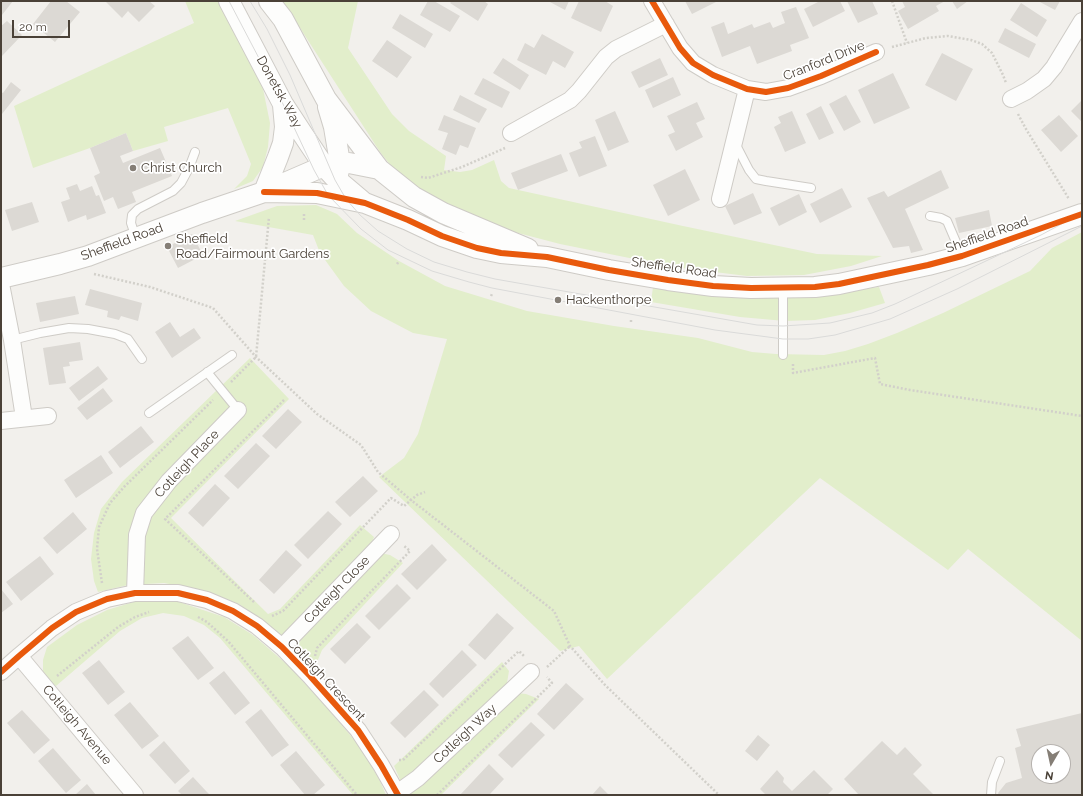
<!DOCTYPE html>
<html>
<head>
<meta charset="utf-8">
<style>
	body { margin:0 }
	#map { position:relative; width:1083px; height:796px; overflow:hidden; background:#f2f0ec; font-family:Raleway,sans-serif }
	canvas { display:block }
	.frame { position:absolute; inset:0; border:2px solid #4a4137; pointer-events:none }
	.north { position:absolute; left:1031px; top:744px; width:40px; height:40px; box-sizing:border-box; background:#fff; border:1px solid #b7b3af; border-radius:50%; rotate:189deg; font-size:11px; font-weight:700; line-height:16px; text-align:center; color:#4a4137 }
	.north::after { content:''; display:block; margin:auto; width:14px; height:18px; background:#857e76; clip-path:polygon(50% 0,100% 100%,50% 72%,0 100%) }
	.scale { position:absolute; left:12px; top:20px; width:58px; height:18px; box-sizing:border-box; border:2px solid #4a4137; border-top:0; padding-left:5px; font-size:12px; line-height:14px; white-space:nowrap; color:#4a4137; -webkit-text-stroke:3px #fff; paint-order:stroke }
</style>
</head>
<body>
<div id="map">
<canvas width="1083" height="796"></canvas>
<div class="frame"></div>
<div class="north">N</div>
<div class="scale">20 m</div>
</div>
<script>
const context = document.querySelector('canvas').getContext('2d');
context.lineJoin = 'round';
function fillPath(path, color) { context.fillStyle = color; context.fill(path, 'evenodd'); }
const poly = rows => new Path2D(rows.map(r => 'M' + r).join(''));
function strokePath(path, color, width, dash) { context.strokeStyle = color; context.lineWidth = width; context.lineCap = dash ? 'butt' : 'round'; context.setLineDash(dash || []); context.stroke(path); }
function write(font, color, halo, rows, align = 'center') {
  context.font = font + ' Raleway,sans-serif'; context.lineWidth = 3.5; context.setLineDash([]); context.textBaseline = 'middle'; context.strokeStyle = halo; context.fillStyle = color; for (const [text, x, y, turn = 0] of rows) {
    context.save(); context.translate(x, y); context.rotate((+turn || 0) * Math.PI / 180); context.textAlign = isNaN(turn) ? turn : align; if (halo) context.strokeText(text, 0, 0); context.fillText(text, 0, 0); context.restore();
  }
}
const green = poly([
	[185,1,218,1,253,62,262,84,270,123,268,147,263,167,253,181,234,189,247,176,251,164,228,108,164,127,168,141,133,151,126,133,90,148,33,168,14,106,194,23],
	[279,1,358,1,348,48,392,114,409,131,446,156,444,170,460,172,472,170,494,160,501,181,509,188,683,226,817,254,882,256,851,266,804,275,747,276,674,267,560,244,499,228,460,215,399,176,380,152,300,28],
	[316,205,337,214,357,233,399,261,445,286,527,311,614,326,698,338,752,352,776,354,824,355,845,351,868,344,897,333,943,313,1030,271,1052,248,1082,232,1082,641,968,549,948,570,820,478,607,679,579,646,560,651,379,477,404,458,418,434,447,339,413,333,371,311,344,286,320,253,313,235,235,221,277,206],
	[653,287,801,297,879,287,885,303,850,313,815,320,785,321,740,317,651,302],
	[250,358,289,399,171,518,268,614,280,609,360,525,374,537,371,545,380,553,390,555,403,563,322,650,315,667,299,650,270,626,239,604,202,590,164,583,128,585,98,592,94,581,91,559,94,533,101,509,122,482],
	[140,600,179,602,224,617,253,635,290,667,328,709,362,749,380,781,386,795,353,795,220,638,204,625,184,616,163,613,142,618,120,631,56,686,50,682,43,671,43,660,47,647,77,625,107,610],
	[502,662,509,671,507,683,516,693,526,694,539,699,441,795,407,795,394,766]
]);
const building = poly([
	[1,1,13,1,2,15,1,14],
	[51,1,66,1,80,12,55,42,33,24],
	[105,1,149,1,155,6,139,22,128,11,122,18],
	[428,1,434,1,460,16,450,32,420,15],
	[452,1,484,1,488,4,478,21,450,3],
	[548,1,569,1,565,10],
	[579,1,605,1,613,6,601,32,571,18],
	[685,1,718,1,692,14],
	[820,1,840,1,845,11,813,27,804,9],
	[847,1,872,1,878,14,858,23],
	[902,1,945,1,936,6,939,11,908,29,898,11,905,7],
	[952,1,968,1,957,9],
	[1038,1,1060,1,1055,10],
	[1021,3,1047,20,1037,37,1010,20],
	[796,7,809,38,790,45,792,51,757,64,750,46,722,57,711,27,724,22,728,34,752,24,754,28,770,22,773,28,785,23,781,12],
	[400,14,433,34,425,48,392,28],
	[7,21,22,35,1,57,1,26],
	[1005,28,1036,44,1029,58,998,42],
	[542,34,574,52,565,68,553,61,546,75,517,60,525,43,534,48],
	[387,40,412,57,397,78,372,61],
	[942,53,973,69,956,101,925,85],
	[503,58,529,75,520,90,493,73],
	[660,58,668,75,639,88,631,72],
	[893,73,910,108,874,124,858,90],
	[673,77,681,95,653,108,645,90],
	[483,78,510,92,502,108,474,94],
	[11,82,21,90,2,114,1,92,3,93],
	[460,95,487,109,479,123,453,110],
	[846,95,861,122,844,131,829,104],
	[1082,100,1082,122,1071,111],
	[697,102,705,119,696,123,703,137,676,151,668,135,675,132,667,116],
	[821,106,834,133,819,140,806,114],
	[615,111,629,142,608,151,595,120],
	[792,111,806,143,785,152,774,127,781,123,778,117],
	[444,115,476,128,468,148,460,145,456,155,442,149,448,133,438,130],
	[1059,115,1078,136,1061,152,1041,130],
	[126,133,133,151,120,156,123,163,160,148,172,176,132,192,136,202,118,209,113,197,104,201,94,176,100,173,90,148],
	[595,136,607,166,579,177,569,153,582,148,579,142],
	[561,154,568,171,518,190,511,173],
	[685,169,700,200,668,216,653,185],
	[941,170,949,188,905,209,923,250,911,253,909,246,893,248,867,198,884,191,888,197],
	[77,184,80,191,92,186,96,196,99,195,106,213,87,220,86,215,68,222,61,202,70,199,66,188],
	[842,188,852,207,820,223,810,204],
	[753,193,762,213,734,225,725,206],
	[799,194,807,212,779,226,770,208],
	[32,202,39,222,12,231,5,210],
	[989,210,992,226,959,233,955,218],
	[192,234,203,255,178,268,167,247],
	[90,289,142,303,138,321,121,316,119,320,107,317,108,311,85,305],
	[75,296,79,314,40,322,36,303],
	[170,322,180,337,194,328,201,338,172,358,155,332],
	[80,342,83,360,69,362,70,366,63,367,66,383,49,385,43,348],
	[98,366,108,379,79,401,69,388],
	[103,388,113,401,87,420,77,408],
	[288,409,302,422,276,449,262,436],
	[141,426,154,442,120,468,108,452],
	[256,443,270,456,238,489,224,476],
	[101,455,113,473,76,498,64,480],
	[363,476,378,491,350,517,335,502],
	[215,484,230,498,203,527,188,513],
	[328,511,342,524,308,559,294,545],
	[73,512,87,529,57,554,43,538],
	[432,544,447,560,417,590,401,574],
	[286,550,302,565,274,594,259,580],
	[40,556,54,574,21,601,6,582],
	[397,584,411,598,379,630,365,616],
	[1,589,13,604,1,613],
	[497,613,514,628,485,660,468,645],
	[357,623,371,637,345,664,330,649],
	[188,636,214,668,198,680,172,648],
	[462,650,477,665,443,698,429,684],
	[99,660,125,692,108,705,82,673],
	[224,671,250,703,235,715,209,683],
	[566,683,584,699,554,730,537,714],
	[424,690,439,705,405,738,390,723],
	[130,702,159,736,142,749,114,715],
	[261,709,289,745,272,757,245,722],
	[22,710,50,740,34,754,7,723],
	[1082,713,1082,795,999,795,998,793,1006,783,1022,778,1015,748,1021,746,1016,729],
	[1039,752,1063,752,1063,776,1039,776],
	[531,722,545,735,512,768,498,755],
	[758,735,770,745,757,761,745,751],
	[164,741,190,771,175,784,149,755],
	[882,741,897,755,905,747,922,765,913,774,934,795,869,795,868,794,867,795,859,795,844,779],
	[53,748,81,780,66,793,38,761],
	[296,751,325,785,313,795,305,795,280,765],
	[489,764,504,779,490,794,489,795,460,795],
	[777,770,784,778,783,782,792,791,814,770,833,789,827,795,766,795,760,789],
	[193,777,206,791,210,795,182,795,178,791],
	[87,784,96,795,75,795],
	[600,786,609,795,592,795]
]);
const path = poly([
	[892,1,907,43],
	[892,47,926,38,948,36,971,40,982,44,992,53,1003,75,1006,83],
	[1018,114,1026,129,1069,199],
	[421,177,428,178,462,167,505,148],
	[304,220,304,212],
	[397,264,399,261],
	[94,274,150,287,213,308,256,357,317,414,361,445,378,472,411,500,554,611,570,646,605,685,719,795],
	[491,296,492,294],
	[634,301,635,294],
	[631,322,631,320],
	[793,364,793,373,875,358,880,384,910,390,1082,416],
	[231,382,256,357,269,217],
	[102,583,97,549,99,527,110,503,124,487,213,400],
	[254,602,165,519,285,399],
	[272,616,283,611,391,498,404,506,417,495,425,492],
	[198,617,207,622,228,641,357,795],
	[315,656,317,648,410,551,403,545],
	[547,667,570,646],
	[57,676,118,627,135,617,149,612],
	[399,760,403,760,519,651,524,656],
	[437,795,552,683,547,677]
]);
const service = poly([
	[735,143,749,170,756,179,766,181,811,188],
	[930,216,941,218,947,221,962,256],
	[136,238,131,223,132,215,138,209,173,191,181,183,189,168,195,152],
	[783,288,783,355],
	[12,340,40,333,69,328,88,329,115,334,128,339,142,359],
	[207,372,238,410],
	[149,413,232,355],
	[991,795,992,782,1000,761]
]);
const minor = poly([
	[652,1,680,48,693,63,713,75,747,89,766,92,788,88,821,76,876,52],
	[1011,99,1027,91,1044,79,1054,67,1082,21],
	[511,133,570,100,579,91,606,57,616,49,666,24],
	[720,199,747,89],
	[1,284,12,340,24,418],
	[1,421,48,416],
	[135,593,137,535,144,513,169,481,238,410],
	[282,647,391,534],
	[19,656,135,795],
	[1,672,19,656,52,628,76,612,107,599,135,593,178,593,207,600,233,611,257,626,282,647,310,676,358,730,381,765,398,795],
	[397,793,418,778,531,672]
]);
const tertiary = poly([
	[229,1,283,104,302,133,324,166,336,179,362,201],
	[269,1,283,19,326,99,379,169,414,197,443,213,528,249],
	[328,107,334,127,340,163,338,175],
	[264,192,317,193,365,203,408,220,442,236,477,248,501,253,547,257,609,270,668,280,713,286,751,288,815,287,839,284,928,265,962,256,1082,214],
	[264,192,278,157,283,143,285,127,283,105],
	[1,278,60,264,88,256,202,213,264,192,324,166,340,163,349,163,379,169]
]);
const tram = poly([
	[229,1,283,104,314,170,328,195,361,229,388,250,432,271,469,282,492,288,715,330,783,339,808,339,835,335,890,319,957,289,1082,226],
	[250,1,267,29,290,75,335,180,346,199,360,215,378,231,407,249,434,262,467,272,495,279,757,325,783,326,830,323,872,313,895,304,1041,235,1082,213]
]);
const cycleway = poly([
	[652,1,680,48,693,63,713,75,747,89,766,92,788,88,821,76,876,52],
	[264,192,317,193,365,203,408,220,442,236,477,248,501,253,547,257,609,270,668,280,713,286,751,288,815,287,839,284,928,265,962,256,1082,214],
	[1,672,19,656,52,628,76,612,107,599,135,593,178,593,207,600,233,611,257,626,282,647,310,676,358,730,381,765,398,795]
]);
const markers = [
	[133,168,4,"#857e76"],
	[168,246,4,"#857e76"],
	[558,300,4,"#857e76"]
];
const streetNames = [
	["Cranford Drive",824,61,-22],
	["Donetsk Way",279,92,61],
	["Sheffield Road",987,235,-19],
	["Sheffield Road",122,242,-20],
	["Sheffield Road",674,268,8],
	["Cotleigh Place",187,464,-47],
	["Cotleigh Close",337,590,-46],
	["Cotleigh Crescent",326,680,47],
	["Cotleigh Avenue",77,725,50],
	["Cotleigh Way",465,734,-43]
];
const poiNames = [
	["Christ Church",141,168],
	["Sheffield",176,239],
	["Road/Fairmount Gardens",176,254],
	["Hackenthorpe",566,300]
];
fillPath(green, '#e2eecb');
fillPath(building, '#dcd9d4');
strokePath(service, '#cecbc6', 10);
strokePath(minor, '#cecbc6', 18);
strokePath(tertiary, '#cecbc6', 22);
strokePath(path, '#d2d0ca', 2.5, [2, 2]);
strokePath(service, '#fdfdfc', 8);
strokePath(minor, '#fdfdfc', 16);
strokePath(tertiary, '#fdfdfc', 20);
strokePath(tram, '#dadad9', 1);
strokePath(cycleway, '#e8590c', 6);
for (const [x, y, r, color] of markers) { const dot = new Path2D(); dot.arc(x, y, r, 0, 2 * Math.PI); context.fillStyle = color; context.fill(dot); strokePath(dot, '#fff', 1.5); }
write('13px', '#4a4137', '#fff', streetNames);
write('13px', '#4a4137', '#fff', poiNames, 'left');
</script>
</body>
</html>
